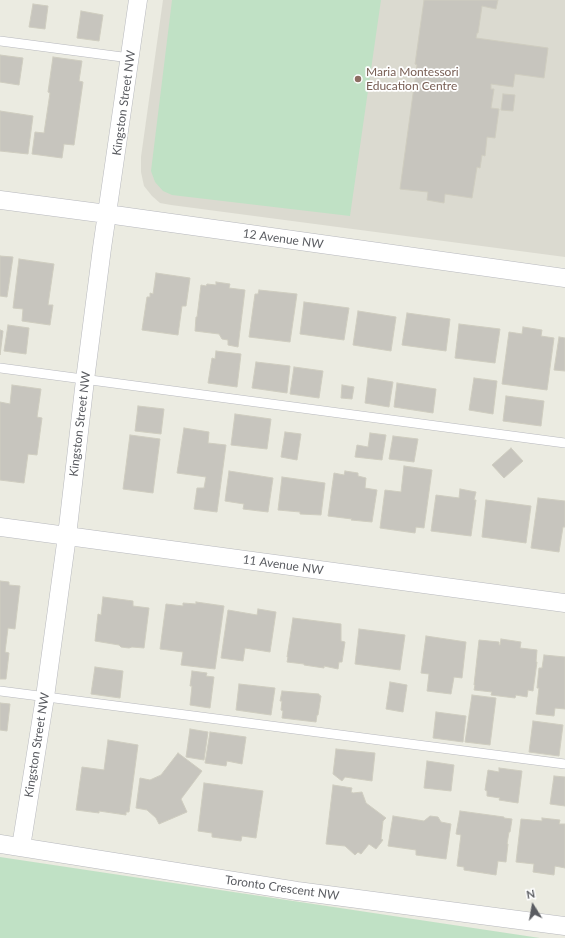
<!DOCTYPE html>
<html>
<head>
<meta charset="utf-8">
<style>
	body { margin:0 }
	#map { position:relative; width:565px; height:938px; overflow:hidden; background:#ebebe1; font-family:Lato,sans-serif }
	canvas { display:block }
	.north { position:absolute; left:513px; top:886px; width:40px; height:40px; -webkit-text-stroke:3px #fff; paint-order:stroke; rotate:349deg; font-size:11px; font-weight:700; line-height:16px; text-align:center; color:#5a5c61 }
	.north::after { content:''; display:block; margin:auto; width:14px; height:18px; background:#5a5c61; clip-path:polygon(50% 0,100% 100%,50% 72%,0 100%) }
</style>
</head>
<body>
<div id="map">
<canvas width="565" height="938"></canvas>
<div class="north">N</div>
</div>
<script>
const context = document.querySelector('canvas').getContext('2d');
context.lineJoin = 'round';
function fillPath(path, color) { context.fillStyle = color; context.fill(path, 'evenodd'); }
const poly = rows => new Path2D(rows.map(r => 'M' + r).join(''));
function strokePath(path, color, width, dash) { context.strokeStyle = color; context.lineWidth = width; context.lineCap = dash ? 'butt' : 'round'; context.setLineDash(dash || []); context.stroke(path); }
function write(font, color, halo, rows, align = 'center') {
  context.font = font + ' Lato,sans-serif'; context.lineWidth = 3.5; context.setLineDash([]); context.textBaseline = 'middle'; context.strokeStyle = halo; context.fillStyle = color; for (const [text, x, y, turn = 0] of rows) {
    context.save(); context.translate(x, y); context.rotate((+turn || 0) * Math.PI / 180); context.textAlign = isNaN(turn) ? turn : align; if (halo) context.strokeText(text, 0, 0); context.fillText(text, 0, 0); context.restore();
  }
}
const education = poly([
	[163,0,565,0,565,257,171,205,160,203,152,196,144,186,141,172,141,157]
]);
const green = poly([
	[172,0,381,0,350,216,172,195,163,191,155,182,151,171],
	[0,857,540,938,0,938]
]);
const building = poly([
	[424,0,498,0,496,9,482,6,478,33,477,33,476,38,548,48,544,78,515,74,513,87,491,84,491,89,494,89,491,108,499,109,495,138,487,137,485,156,482,155,480,168,477,167,472,198,445,194,444,203,427,200,428,192,400,189,417,65,415,64,424,0],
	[33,4,48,6,45,29,29,27,33,4],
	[81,11,103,15,99,41,77,38,81,11],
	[0,55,23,58,19,85,0,82,0,55],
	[53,57,82,61,79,81,83,82,74,145,64,144,62,158,32,154,35,132,44,133,50,93,48,92,53,57],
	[503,94,515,95,513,111,501,110,503,94],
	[0,111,33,116,28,154,0,151,0,111],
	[0,256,13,257,7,297,0,296,0,256],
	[19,259,54,264,48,305,53,305,50,325,22,321,23,309,13,308,19,259],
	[156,273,190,278,186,306,182,306,178,335,142,330,147,297,150,297,150,293,153,294,156,273],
	[216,282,230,284,229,288,245,290,238,347,228,345,228,340,222,339,219,334,195,331,196,317,197,317,201,285,206,286,207,284,216,285,216,282],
	[259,290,297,294,290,342,249,337,255,294,258,294,259,290],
	[304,302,349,308,344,340,300,334,304,302],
	[358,311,396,317,391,351,353,345,358,311],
	[407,313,450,319,446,351,402,345,407,313],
	[459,324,500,329,495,363,455,358,459,324],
	[8,325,29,328,26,354,4,351,8,325],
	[523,327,542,330,541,336,554,338,547,390,502,384,509,332,522,334,523,327],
	[0,330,3,331,0,355,0,330],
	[559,337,565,338,565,371,554,370,559,337],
	[216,351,241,354,237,387,208,383,212,358,215,359,216,351],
	[256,362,290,366,287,393,252,388,256,362],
	[294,367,323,371,319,398,290,394,294,367],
	[368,378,393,382,389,407,365,403,368,378],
	[474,378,497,381,493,414,469,410,474,378],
	[397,383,436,389,433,413,394,407,397,383],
	[12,385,41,389,37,417,42,418,37,455,28,454,24,483,0,480,0,402,10,404,12,385],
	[342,385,354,387,352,399,341,398,342,385],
	[506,396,544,401,541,426,503,421,506,396],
	[138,406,164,409,161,434,135,431,138,406],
	[235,414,271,419,267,449,231,445,235,414],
	[184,428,209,432,208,443,226,445,217,512,194,509,197,488,204,488,206,477,177,473,184,428],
	[285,432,301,434,297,460,281,457,285,432],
	[370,433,386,435,382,460,355,457,357,445,368,447,370,433],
	[130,435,160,439,153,493,123,489,130,435],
	[393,436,418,439,414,462,389,459,393,436],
	[511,448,523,461,504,478,492,465,511,448],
	[404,466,432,470,424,528,416,527,415,533,380,528,385,490,401,492,404,466],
	[229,471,273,478,268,512,243,509,244,504,225,501,229,471],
	[345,471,358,473,358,476,366,478,365,488,377,490,372,522,351,520,352,519,328,516,334,473,344,475,345,471],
	[282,477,325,483,321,515,300,514,300,512,278,510,282,477],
	[460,489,476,492,474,500,476,500,471,536,431,531,436,495,459,498,460,489],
	[538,498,565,501,565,527,563,527,559,552,531,548,538,498],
	[486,500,531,506,526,543,482,537,486,500],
	[0,581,9,582,9,585,20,586,15,629,8,628,5,652,9,653,6,679,0,679,0,581],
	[103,597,133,601,133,606,149,608,144,648,132,647,129,648,121,647,119,645,95,641,98,614,101,615,103,597],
	[196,602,224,606,215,669,181,665,183,652,160,649,166,604,183,606,183,603,196,604,196,602],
	[258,609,276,612,270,652,245,648,243,661,221,658,228,610,257,615,258,609],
	[293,618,341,624,341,641,345,642,342,662,339,662,338,669,324,666,324,668,304,665,304,664,287,662,288,657,287,657,293,618],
	[359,629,405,635,400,670,355,664,359,629],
	[426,636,466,642,462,678,454,677,451,694,427,691,429,674,421,673,426,636],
	[501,639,521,642,520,648,537,650,536,662,537,662,533,691,528,690,527,697,516,695,515,698,491,695,492,692,474,690,475,685,474,685,479,640,499,642,499,645,500,645,501,639],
	[544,655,565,657,565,709,555,708,554,716,536,714,539,688,537,688,539,668,542,668,544,655],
	[95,667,123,671,120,698,91,694,95,667],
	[192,671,207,673,206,676,214,677,210,708,190,705,192,686,190,686,192,671],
	[390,682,407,685,403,712,386,709,390,682],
	[239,684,275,688,271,715,236,710,239,684],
	[282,691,319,694,319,695,321,696,318,715,317,715,316,722,282,718,283,711,281,710,282,701,280,701,282,691],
	[472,695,496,698,490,745,465,742,472,695],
	[0,703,10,704,7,731,0,730,0,703],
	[436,712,466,716,463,742,433,738,436,712],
	[533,721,563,725,559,756,529,752,533,721],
	[190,729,208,732,204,760,186,757,190,729],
	[210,732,246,737,242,764,227,761,226,766,205,763,210,732],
	[108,740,138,745,129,812,126,812,126,815,99,811,99,813,76,810,82,767,104,770,108,740],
	[336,749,375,753,372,781,345,777,342,781,333,774,336,749],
	[178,753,202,771,181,799,187,812,159,824,156,818,147,810,136,808,140,778,150,780,161,775,178,753],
	[427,761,454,765,451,791,424,788,427,761],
	[499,768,522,771,518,803,499,800,500,798,487,796,487,791,485,790,488,770,499,772,499,768],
	[554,776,565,777,565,806,550,804,554,776],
	[204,783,263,791,256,838,242,836,241,841,212,837,212,833,198,831,204,783],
	[333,785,352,788,351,792,353,793,362,792,366,803,386,818,383,821,381,839,383,840,376,849,369,844,361,854,358,852,355,855,345,846,326,844,333,785],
	[460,811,504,817,504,818,512,819,510,832,509,832,507,844,508,844,506,862,498,861,496,875,464,870,464,867,457,866,461,835,456,834,460,811],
	[393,816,424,821,430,816,438,817,441,822,451,824,446,859,416,855,416,850,388,846,393,816],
	[542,818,560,820,559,824,565,824,565,868,555,866,554,875,533,872,534,864,516,862,521,819,542,821,542,818]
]);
const lane = poly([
	[0,41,130,58],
	[0,368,565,443],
	[0,691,565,764]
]);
const street = poly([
	[0,200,107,214,565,278],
	[0,527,565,603],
	[0,844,297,891,565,926],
	[21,847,45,697,67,536,85,380,102,248,138,0]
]);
const markers = [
	[358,79,4,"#8d6e63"]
];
const educationNames = [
	["Maria Montessori",366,72],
	["Education Centre",366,86]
];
const streetNames = [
	["Kingston Street NW",124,103,-82],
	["12 Avenue NW",283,239,8],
	["Kingston Street NW",80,424,-83],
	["11 Avenue NW",283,565,8],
	["Kingston Street NW",37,745,-81],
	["Toronto Crescent NW",282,888,8]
];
fillPath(education, '#dbdad0');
fillPath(green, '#c0e1c5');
fillPath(building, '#c7c5be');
strokePath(building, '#cfcdc0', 1);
strokePath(lane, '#b7b8bd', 10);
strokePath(street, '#b7b8bd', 19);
strokePath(lane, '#fff', 9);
strokePath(street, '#fff', 18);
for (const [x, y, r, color] of markers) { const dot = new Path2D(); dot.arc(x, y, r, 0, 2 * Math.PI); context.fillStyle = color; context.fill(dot); strokePath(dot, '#fff', 1.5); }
write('12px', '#785e54', '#fff', educationNames, 'left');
write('12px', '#5a5c61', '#fff', streetNames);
</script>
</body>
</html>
